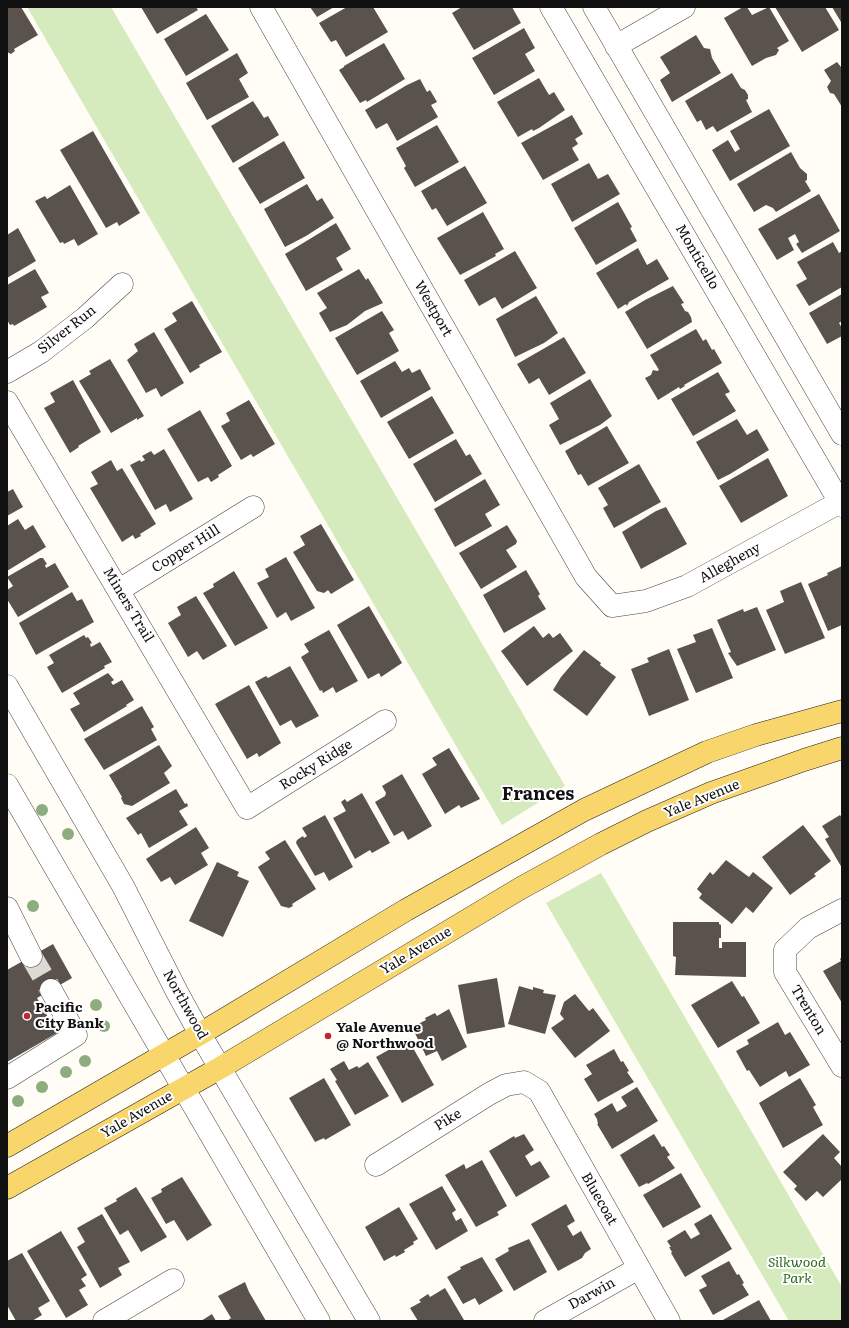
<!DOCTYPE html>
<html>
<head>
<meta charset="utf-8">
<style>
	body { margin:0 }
	#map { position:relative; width:849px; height:1328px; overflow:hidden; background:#fffdf5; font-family:Literata,serif }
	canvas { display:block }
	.frame { position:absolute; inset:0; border:8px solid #111; pointer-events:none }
</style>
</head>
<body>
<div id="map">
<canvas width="849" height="1328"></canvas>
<div class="frame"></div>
</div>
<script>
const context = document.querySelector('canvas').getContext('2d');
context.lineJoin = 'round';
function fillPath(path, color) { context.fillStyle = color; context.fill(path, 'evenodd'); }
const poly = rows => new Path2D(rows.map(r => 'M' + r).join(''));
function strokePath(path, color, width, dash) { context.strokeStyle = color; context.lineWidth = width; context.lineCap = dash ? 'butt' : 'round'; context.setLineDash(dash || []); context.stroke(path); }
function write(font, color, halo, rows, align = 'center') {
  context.font = font + ' Literata,serif'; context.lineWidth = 4; context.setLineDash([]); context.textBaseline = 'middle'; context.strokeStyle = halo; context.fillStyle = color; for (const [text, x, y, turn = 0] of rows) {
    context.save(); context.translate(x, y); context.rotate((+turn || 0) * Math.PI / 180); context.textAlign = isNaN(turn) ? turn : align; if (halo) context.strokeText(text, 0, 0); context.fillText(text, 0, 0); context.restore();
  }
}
const green = poly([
	[27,7,111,7,565,786,502,825],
	[601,873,842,1287,842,1321,789,1321,546,903]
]);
const building = poly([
	[7,7,21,7,38,35,14,49,15,51,11,54,7,52],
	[141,7,196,7,198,10,157,34],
	[310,7,334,7,317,17],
	[347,7,373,7,388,32,346,57,336,40,331,42,319,23],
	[462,7,512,7,521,23,474,50,452,13],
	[743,7,747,7,752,15,769,7,789,41,777,48,779,50,776,55,766,58,752,66,724,18],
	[775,7,825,7,839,30,802,52],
	[832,7,842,7,842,22,841,22],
	[206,14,229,50,186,76,164,39],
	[524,28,535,48,525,54,535,71,494,95,472,58],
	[696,35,704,48,710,49,712,58,721,73,672,102,660,80,670,73,660,57],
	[384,43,405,79,367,102,366,100,360,103,339,70,344,67,344,66],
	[237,53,248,73,239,79,249,97,207,120,186,83],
	[837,62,841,67,842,66,842,107,834,94,830,93,827,87,831,81,824,70],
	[732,73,741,88,745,90,748,95,748,99,746,100,752,112,717,132,713,126,706,130,701,120,697,122,685,101],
	[539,78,549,95,554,92,565,110,539,128,533,131,532,129,518,137,497,102],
	[420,79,427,92,430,90,437,102,431,105,438,117,397,141,387,123,376,129,365,110,407,85],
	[253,101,264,118,268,116,279,135,233,163,211,126],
	[769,109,790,146,730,181,712,150,728,140,735,152,740,149,730,131],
	[572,115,583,134,575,139,578,144,572,148,579,160,543,180,521,143],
	[437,125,459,162,415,187,404,168,406,166,396,148],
	[93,131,140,213,119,226,117,222,106,228,60,150],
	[284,141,305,178,260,204,238,168],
	[791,152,800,168,807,174,807,180,805,181,811,191,776,212,773,208,766,205,754,212,737,184],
	[589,163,598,179,608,174,620,194,572,222,551,184],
	[465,166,487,203,447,226,436,208,432,210,421,191],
	[307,184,317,201,322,198,334,218,306,236,285,247,264,209],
	[70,185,98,234,78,246,74,239,64,244,63,242,60,243,35,201,45,196,47,199],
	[819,194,840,231,802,253,796,244,799,242,795,234,788,238,794,250,777,260,758,229],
	[618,202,632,227,630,228,637,241,596,265,574,228],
	[483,212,504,249,495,254,496,256,460,275,437,238],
	[336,223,351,249,336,258,343,270,306,291,285,254],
	[18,228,36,261,7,278,7,235],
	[833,242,839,253,842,251,842,287,809,306,796,285,807,279,797,262],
	[638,248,647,265,657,259,669,279,629,302,627,306,626,304,618,309,596,273],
	[515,251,537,288,502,309,495,297,479,306,464,280],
	[35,269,49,293,41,297,47,307,14,326,13,324,10,325,7,320,7,285],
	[359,269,366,280,368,278,383,303,365,311,347,325,330,332,319,313,327,308,317,293],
	[673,286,684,303,681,304,685,311,688,312,691,317,692,322,647,349,625,312,645,300],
	[842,294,842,321,839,323,842,328,842,336,827,344,809,313],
	[536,296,558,333,544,343,515,357,496,319],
	[192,301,222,352,199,365,200,367,190,373,164,329,177,321,172,313],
	[382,311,394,330,389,333,399,351,357,375,335,338],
	[696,329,703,341,706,339,712,350,714,349,722,363,684,385,685,386,680,389,679,387,658,400,645,378,651,375,653,370,657,371,659,370,650,355],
	[154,332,184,383,161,397,156,388,146,393,127,360,138,351,134,344],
	[564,337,586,373,549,395,539,378,529,384,517,364],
	[110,359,144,416,137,420,137,418,111,433,79,381,91,374,89,371],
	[395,361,402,372,409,368,412,373,420,369,431,389,381,418,360,381],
	[718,372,730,392,725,394,736,411,693,436,671,399],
	[590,379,612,416,600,425,560,445,549,425,559,419,550,403],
	[73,380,101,432,78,446,79,447,70,453,44,408,55,402,50,393],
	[432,396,454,433,409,459,387,422],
	[249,400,275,444,253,457,251,454,241,460,221,426,230,421,226,413],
	[200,410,232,466,218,475,219,477,211,482,208,477,198,482,167,429],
	[737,419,747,435,757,429,769,450,730,474,718,480,696,442],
	[607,426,629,463,588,486,581,474,578,475,565,451],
	[456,439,466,456,470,454,482,474,435,502,413,464],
	[164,449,193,499,170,512,166,504,155,510,130,465,140,460,141,462,145,460,142,456,151,451,154,455],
	[768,458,788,496,741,523,719,486],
	[111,460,117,471,122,468,156,524,140,534,141,536,135,539,133,535,122,542,90,488,98,484,91,472],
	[639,464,661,502,614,528,603,508,608,505,598,488],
	[485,479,500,505,485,514,492,526,455,547,434,509],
	[13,489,23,507,7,516,7,492],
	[666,507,687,544,641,569,622,532,656,511],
	[18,519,25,530,33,525,46,547,7,571,7,526],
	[321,524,354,580,331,594,328,590,324,593,317,591,293,552,305,545,300,536],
	[507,525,517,541,516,544,506,550,517,567,481,589,459,553],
	[286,557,315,608,291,621,286,612,277,618,257,583,269,577,265,569],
	[40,558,43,558,47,564,45,565,46,568,55,563,69,587,18,617,7,599,7,590,13,586,7,577],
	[842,566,842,625,828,631,808,584,828,575,827,573],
	[526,570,540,594,538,596,546,609,504,633,483,595],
	[234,571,268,628,235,646,203,593,214,587,213,584],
	[801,582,825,638,785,654,766,610,784,602,780,591],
	[72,592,77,601,82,599,94,622,36,655,19,623],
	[196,596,227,646,203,660,197,651,188,657,168,623,181,615,177,607],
	[369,606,402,663,381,677,379,673,368,679,337,625],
	[757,607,776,650,737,666,728,653,731,652,717,620,743,609,744,612],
	[534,626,543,638,549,633,553,638,560,633,573,651,527,686,501,651],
	[712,628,733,678,696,693,677,649,696,642,693,635],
	[329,630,358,681,336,693,333,687,323,693,322,690,320,691,301,657,309,652,304,644],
	[84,635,86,638,88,637,92,643,90,644,91,647,100,642,112,662,104,666,105,668,62,693,47,667,54,663,49,655],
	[669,649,689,700,649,716,631,669,649,662,647,658],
	[584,650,601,663,600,665,616,677,587,716,553,690,561,677],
	[290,666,319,716,296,728,291,720,280,726,255,682,266,676,268,678],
	[108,673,114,680,111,682,113,685,122,680,134,700,126,705,127,706,84,732,70,709,80,704,73,693],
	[249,685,281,743,259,757,257,753,247,759,215,704],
	[142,706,154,727,151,729,157,740,104,770,84,739],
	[159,745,172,766,164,773,170,783,132,806,124,804,121,798,122,797,109,775],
	[449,748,480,799,461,808,459,805,445,814,422,774,437,765,432,758],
	[402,774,432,826,408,840,403,831,394,836,375,802,385,796,386,793,382,786],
	[176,789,185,804,187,803,188,806,179,811,188,825,149,848,141,833,138,835,126,818],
	[362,793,390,843,372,853,370,850,355,859,333,818,346,811,341,802,345,799,347,802],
	[325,815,353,867,329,881,324,872,315,876,296,843,297,840,303,836,304,838,307,836,302,828],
	[840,815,842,818,842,868,825,839,829,837,822,826],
	[803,825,831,861,814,874,816,876,790,895,762,857],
	[196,827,209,848,201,853,208,865,175,885,170,877,161,882,146,859],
	[285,840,316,889,292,904,293,906,289,908,281,906,258,867,270,859,265,852],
	[726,860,749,877,753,872,773,888,753,913,746,907,732,924,699,898,702,894,697,889,710,872,713,875],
	[217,862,239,872,237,876,249,881,223,937,189,921],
	[673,922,719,922,719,924,721,925,721,938,719,938,719,948,722,948,722,942,746,942,746,977,675,975,676,957,673,956],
	[53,944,72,978,37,998,57,1033,7,1062,7,970],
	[842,957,842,1003,823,971,841,961,840,959],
	[497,978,505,1027,467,1034,458,985],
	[732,981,742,997,744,996,760,1023,718,1048,691,1005],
	[519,986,533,990,533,987,544,990,543,993,556,995,545,1034,508,1024],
	[575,994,589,1011,593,1008,610,1031,575,1058,551,1028,564,1019,560,1014,564,1002],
	[449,1009,467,1047,442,1061,437,1051,426,1056,412,1027,426,1020,425,1018,435,1013,437,1016],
	[778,1022,785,1035,790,1032,810,1065,789,1077,786,1071,760,1087,749,1070,747,1071,736,1051,749,1044,747,1040],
	[408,1039,434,1085,402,1103,376,1057],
	[614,1049,621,1062,623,1061,629,1071,627,1072,634,1082,598,1102,584,1079,592,1074,586,1065],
	[344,1061,349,1070,357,1066,359,1068,368,1062,389,1096,355,1115,335,1081,337,1080,330,1069],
	[324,1078,351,1125,325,1140,324,1138,315,1142,289,1098],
	[800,1078,816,1105,813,1107,823,1125,783,1148,759,1103],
	[637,1087,658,1121,612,1149,597,1124,598,1124,597,1119,594,1114,612,1103,617,1112,627,1106,621,1097],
	[524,1134,534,1150,525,1156,531,1166,540,1161,550,1177,516,1197,489,1151,514,1136,515,1138],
	[654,1134,662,1147,664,1146,670,1155,667,1157,675,1168,648,1184,647,1183,639,1187,620,1155],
	[823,1134,840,1152,834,1158,842,1167,842,1179,823,1197,817,1191,806,1201,794,1189,797,1186,783,1172],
	[482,1160,507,1206,497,1212,499,1215,476,1227,445,1175,464,1164,466,1169],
	[681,1173,701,1207,663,1228,643,1195],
	[182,1177,212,1225,187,1241,174,1220,166,1224,151,1198,162,1192,161,1189],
	[442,1186,456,1210,452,1213,456,1221,461,1218,468,1231,436,1250,409,1204],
	[136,1187,167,1237,141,1252,128,1230,120,1235,104,1208,117,1201,116,1199],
	[566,1204,575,1221,567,1226,573,1236,581,1231,591,1249,585,1253,582,1258,558,1271,531,1224],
	[399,1207,418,1239,413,1242,414,1244,404,1250,405,1252,396,1257,395,1255,384,1261,365,1227],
	[102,1214,130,1262,118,1268,122,1275,100,1288,77,1247,85,1242,77,1228],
	[711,1214,732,1249,685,1277,671,1253,672,1252,669,1247,671,1247,667,1241,685,1230,691,1239,700,1234,694,1224],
	[61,1231,87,1275,81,1279,86,1286,79,1290,88,1305,66,1318,27,1251],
	[529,1239,547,1272,514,1291,495,1259,509,1251,508,1248],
	[22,1253,50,1301,38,1308,42,1315,32,1321,16,1321,7,1305,7,1261],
	[482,1257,503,1291,479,1305,475,1298,463,1304,447,1277,461,1269,460,1267],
	[729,1261,737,1275,739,1274,744,1283,742,1284,749,1295,713,1315,699,1290,707,1286,701,1276],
	[245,1282,249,1292,266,1321,227,1321,231,1318,218,1296],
	[445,1288,464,1320,418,1321,410,1308,421,1302,419,1300,428,1294,430,1297],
	[759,1300,771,1321,721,1321],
	[212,1314,216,1321,201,1321]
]);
const minorTunnel = poly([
	[31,956,51,990]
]);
const minor = poly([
	[261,7,586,577,612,606,646,601,687,586,842,501],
	[551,7,842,506],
	[594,7,842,434],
	[616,46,684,7],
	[7,372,41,352,85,318,122,284],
	[7,402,247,808,385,721],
	[119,590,253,507],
	[7,686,123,886,177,992,200,1034,369,1321],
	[7,785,319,1321],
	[7,908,31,956],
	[842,910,808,928,785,950,785,972,842,1066],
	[7,1078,76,1035,51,990],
	[376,1165,489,1094,506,1085,524,1082,539,1091,669,1321],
	[104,1321,173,1280],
	[545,1321,639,1268]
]);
const major = poly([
	[7,1146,200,1034,406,910,584,810,707,752,756,735,842,711],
	[7,1188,220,1068,521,888,601,844,647,821,711,793,804,760,842,748]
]);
const trees = [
	[42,810],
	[68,834],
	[33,906],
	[96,1005],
	[104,1026],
	[85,1061],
	[66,1072],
	[42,1087],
	[18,1101]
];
const markers = [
	[27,1016,4,"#c4262e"],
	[328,1036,4,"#c4262e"]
];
const streetNames = [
	["Monticello",697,257,60],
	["Westport",433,309,60],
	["Silver Run",67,330,-38],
	["Copper Hill",186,549,-32],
	["Allegheny",730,563,-29],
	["Miners Trail",128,605,59],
	["Rocky Ridge",316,765,-32],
	["Yale Avenue",702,799,-22],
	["Yale Avenue",416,951,-31],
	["Northwood",185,1005,61],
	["Trenton",808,1010,59],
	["Yale Avenue",137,1115,-30],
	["Pike",448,1120,-32],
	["Bluecoat",599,1199,60],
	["Darwin",592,1294,-29]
];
const poiNames = [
	["Pacific",35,1008],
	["City Bank",35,1024],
	["Yale Avenue",336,1028],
	["@ Northwood",336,1044]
];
const parkNames = [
	["Silkwood",797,1263],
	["Park",797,1279]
];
const districtNames = [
	["Frances",538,795]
];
fillPath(green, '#d5ebbd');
fillPath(building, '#5a524d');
strokePath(minorTunnel, '#dbdad3', 22, [22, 11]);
strokePath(minor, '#444', 23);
strokePath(major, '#222', 23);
strokePath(minor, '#fff', 22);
strokePath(major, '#f9d66b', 22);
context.fillStyle = '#8dad7f';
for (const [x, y] of trees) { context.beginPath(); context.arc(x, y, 6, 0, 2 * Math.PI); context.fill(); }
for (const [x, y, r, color] of markers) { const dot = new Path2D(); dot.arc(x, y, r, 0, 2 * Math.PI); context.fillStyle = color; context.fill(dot); strokePath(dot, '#fff', 1.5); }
write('14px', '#111', '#fff', streetNames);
write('bold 14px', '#111', '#fff', poiNames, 'left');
write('italic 14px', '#2f6b1f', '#fff', parkNames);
write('bold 18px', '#111', '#fff', districtNames);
</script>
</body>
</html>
